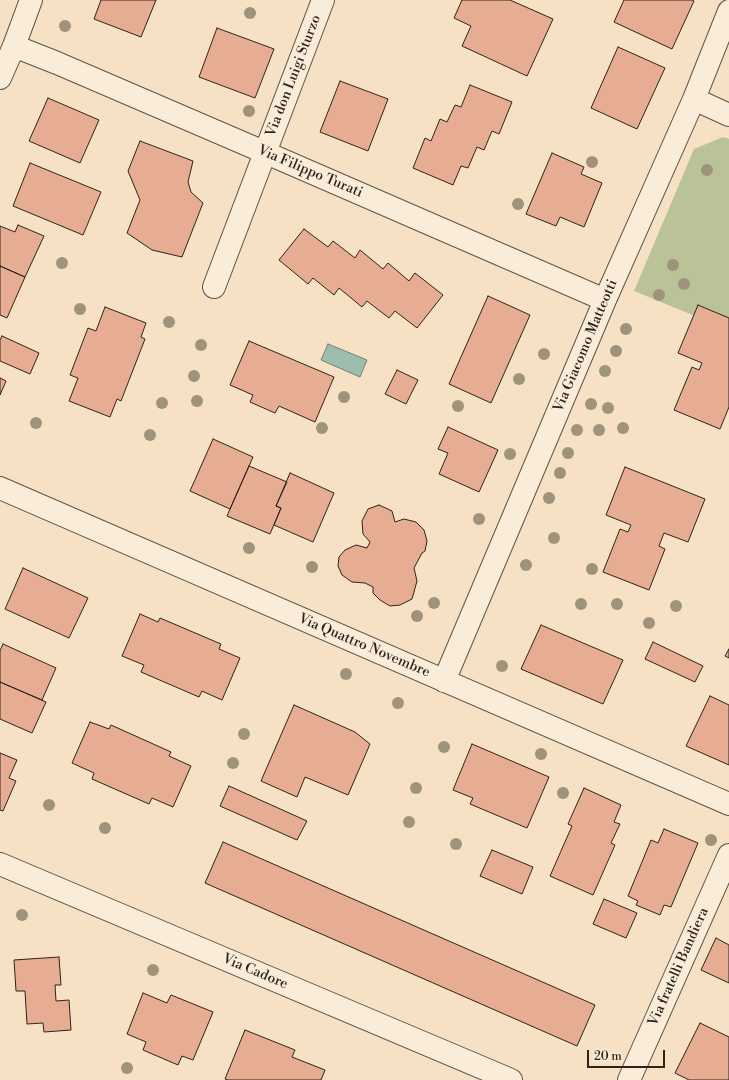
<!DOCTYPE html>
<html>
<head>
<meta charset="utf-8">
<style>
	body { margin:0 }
	#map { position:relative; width:729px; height:1080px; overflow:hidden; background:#f6e1c5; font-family:"Libre Bodoni",serif }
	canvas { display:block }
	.scale { position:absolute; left:587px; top:1050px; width:78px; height:18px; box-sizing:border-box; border:2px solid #2e231b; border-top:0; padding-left:5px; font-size:12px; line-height:14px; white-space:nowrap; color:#2e231b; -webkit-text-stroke:3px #f9ecd9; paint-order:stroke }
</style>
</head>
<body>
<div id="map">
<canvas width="729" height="1080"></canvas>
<div class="scale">20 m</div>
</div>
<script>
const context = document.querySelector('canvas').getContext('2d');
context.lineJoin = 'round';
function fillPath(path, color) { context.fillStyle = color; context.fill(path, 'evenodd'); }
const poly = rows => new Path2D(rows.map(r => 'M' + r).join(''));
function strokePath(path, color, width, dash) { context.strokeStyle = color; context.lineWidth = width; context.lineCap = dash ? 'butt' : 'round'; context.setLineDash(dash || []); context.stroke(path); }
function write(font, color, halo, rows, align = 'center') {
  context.font = font + ' "Libre Bodoni",serif'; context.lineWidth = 3.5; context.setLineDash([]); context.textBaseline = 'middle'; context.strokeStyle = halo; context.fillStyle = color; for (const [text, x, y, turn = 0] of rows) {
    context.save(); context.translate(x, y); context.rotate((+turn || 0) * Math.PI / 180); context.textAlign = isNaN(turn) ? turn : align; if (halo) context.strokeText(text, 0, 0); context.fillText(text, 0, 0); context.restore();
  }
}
const green = poly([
	[723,137,729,139,729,330,634,291,694,149]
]);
const water = poly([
	[328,344,367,360,360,377,321,360,328,344]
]);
const building = poly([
	[101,0,156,0,141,37,94,19,101,0],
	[462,0,510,0,553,19,527,76,462,46,471,26,454,18,462,0],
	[624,0,692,0,694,1,672,49,614,22,624,0],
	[217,28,274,49,255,98,199,77,217,28],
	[618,47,665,68,637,129,591,108,618,47],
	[340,81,388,99,368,151,320,132,340,81],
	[470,85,512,102,499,134,492,131,484,150,477,147,468,168,461,166,453,185,413,168,425,138,431,141,440,119,447,122,455,105,461,107,470,85],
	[48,98,99,120,80,163,29,141,48,98],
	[140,141,193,161,188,182,191,192,203,203,182,257,152,250,127,233,140,200,128,171,140,141],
	[552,153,584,167,581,174,602,183,584,227,560,217,556,226,526,214,552,153],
	[30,163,101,192,83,235,13,206,30,163],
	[18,225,44,236,25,277,0,266,0,226,15,232,18,225],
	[304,229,328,247,333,241,355,258,360,250,383,269,388,263,409,281,415,273,443,295,417,328,395,311,389,318,367,301,362,307,339,288,334,295,313,278,308,284,279,260,304,229],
	[0,266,25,277,7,318,0,315,0,266],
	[488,296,530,315,491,403,449,384,488,296],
	[698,305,729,318,729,407,720,429,674,410,692,367,699,370,702,363,678,353,698,305],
	[105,307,146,323,141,337,145,339,121,401,117,399,110,417,69,401,78,378,70,375,88,328,96,331,105,307],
	[2,336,39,353,30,374,0,361,0,340,2,336],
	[249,341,334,377,315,422,279,406,275,413,250,402,253,395,230,385,249,341],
	[397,370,418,380,406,404,385,394,397,370],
	[0,378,6,381,0,395,0,378],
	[448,427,498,450,479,492,439,474,448,453,438,449,448,427],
	[213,439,253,457,230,509,190,491,213,439],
	[249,466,287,482,276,506,281,508,270,534,227,516,249,466],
	[625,467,705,499,688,542,664,533,659,546,665,549,649,590,603,572,620,529,628,532,631,525,606,515,625,467],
	[290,473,334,493,313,542,274,525,281,508,276,506,290,473],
	[379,505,392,511,395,522,404,519,416,522,424,530,427,541,425,551,422,553,414,568,417,581,412,599,400,605,390,606,380,600,373,593,373,587,365,583,352,582,342,575,338,566,339,557,345,550,356,545,367,548,370,542,363,534,362,521,368,509,379,505],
	[23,568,88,598,69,638,5,609,23,568],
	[140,614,158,622,160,618,221,644,219,649,240,658,222,700,202,691,199,697,141,672,144,665,122,656,140,614],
	[541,625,623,660,603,704,521,669,541,625],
	[653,642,703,666,695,682,645,659,653,642],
	[3,644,56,668,42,700,0,682,0,651,3,644],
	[729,649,729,658,725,656,729,649],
	[0,682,46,702,32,733,0,719,0,682],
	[710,696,729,705,729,765,686,746,710,696],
	[294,705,355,732,370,744,348,795,305,777,297,797,261,781,294,705],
	[90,722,109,729,111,725,171,752,169,756,191,766,173,807,152,798,149,804,92,779,94,773,72,763,90,722],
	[472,744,549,777,527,828,470,804,473,798,453,790,472,744],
	[0,753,17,760,9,778,16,781,3,811,0,810,0,753],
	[229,786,307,821,297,840,220,806,229,786],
	[584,788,621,805,614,822,620,824,611,843,615,845,593,895,550,876,572,826,568,824,584,788],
	[664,829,698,843,671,907,664,905,660,915,636,905,638,901,628,896,651,840,658,843,664,829],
	[223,842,595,1005,577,1046,205,883,223,842],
	[492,850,533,867,522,894,480,876,492,850],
	[604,899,637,913,626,938,593,924,604,899],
	[716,938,729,945,729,983,701,970,716,938],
	[59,957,61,985,55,985,56,1001,69,1000,71,1030,44,1032,43,1023,27,1024,25,991,16,991,14,960,59,957],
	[143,993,167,1003,171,995,213,1012,193,1060,182,1056,178,1065,143,1050,146,1042,127,1034,143,993],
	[700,1023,729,1037,729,1080,689,1080,675,1073,700,1023],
	[245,1030,295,1050,292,1057,325,1070,321,1080,228,1080,225,1079,245,1030]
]);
const minor = poly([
	[14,46,57,63,264,152,605,300],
	[694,99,729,115],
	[214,287,323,0],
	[0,488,729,804],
	[444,681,605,300,694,99,729,11],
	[0,864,511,1080],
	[629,1080,729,855]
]);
const tertiary = poly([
	[0,78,14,46,31,0]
]);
const trees = [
	[250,13],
	[65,26],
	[249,111],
	[592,162],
	[707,170],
	[518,204],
	[62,263],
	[673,265],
	[684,284],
	[659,295],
	[80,309],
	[169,322],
	[626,329],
	[201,345],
	[616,351],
	[544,354],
	[605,371],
	[194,376],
	[519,379],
	[344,397],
	[197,401],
	[162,403],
	[591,404],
	[458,406],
	[608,408],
	[36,423],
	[322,428],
	[623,428],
	[577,430],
	[599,430],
	[150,435],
	[568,453],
	[510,454],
	[560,473],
	[549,498],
	[479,519],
	[554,538],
	[249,548],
	[526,565],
	[312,567],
	[592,569],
	[434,603],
	[581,604],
	[617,604],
	[676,606],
	[417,616],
	[649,623],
	[502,666],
	[346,674],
	[398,703],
	[244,734],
	[444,747],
	[541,754],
	[233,763],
	[416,788],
	[563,793],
	[49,805],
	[409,822],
	[105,828],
	[711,840],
	[456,844],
	[22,915],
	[153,970],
	[127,1068]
];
const streetNames = [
	["Via don Luigi Sturzo",294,76,-69],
	["Via Filippo Turati",310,172,23],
	["Via Giacomo Matteotti",586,346,-67],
	["Via Quattro Novembre",364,646,23],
	["Via fratelli Bandiera",679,967,-66],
	["Via Cadore",255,972,23]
];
fillPath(green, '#bac397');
fillPath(water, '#9dbeaf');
strokePath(water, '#718074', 1);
fillPath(building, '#e6ad93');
strokePath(building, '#2e231b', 1);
strokePath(minor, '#605246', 24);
strokePath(tertiary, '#605246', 24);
strokePath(minor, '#f9ecd9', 22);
strokePath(tertiary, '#f9ecd9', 22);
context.fillStyle = '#9f937c';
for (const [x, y] of trees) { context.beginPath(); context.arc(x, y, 6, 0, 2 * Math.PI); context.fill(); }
write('14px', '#2e231b', '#f9ecd9', streetNames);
</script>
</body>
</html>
